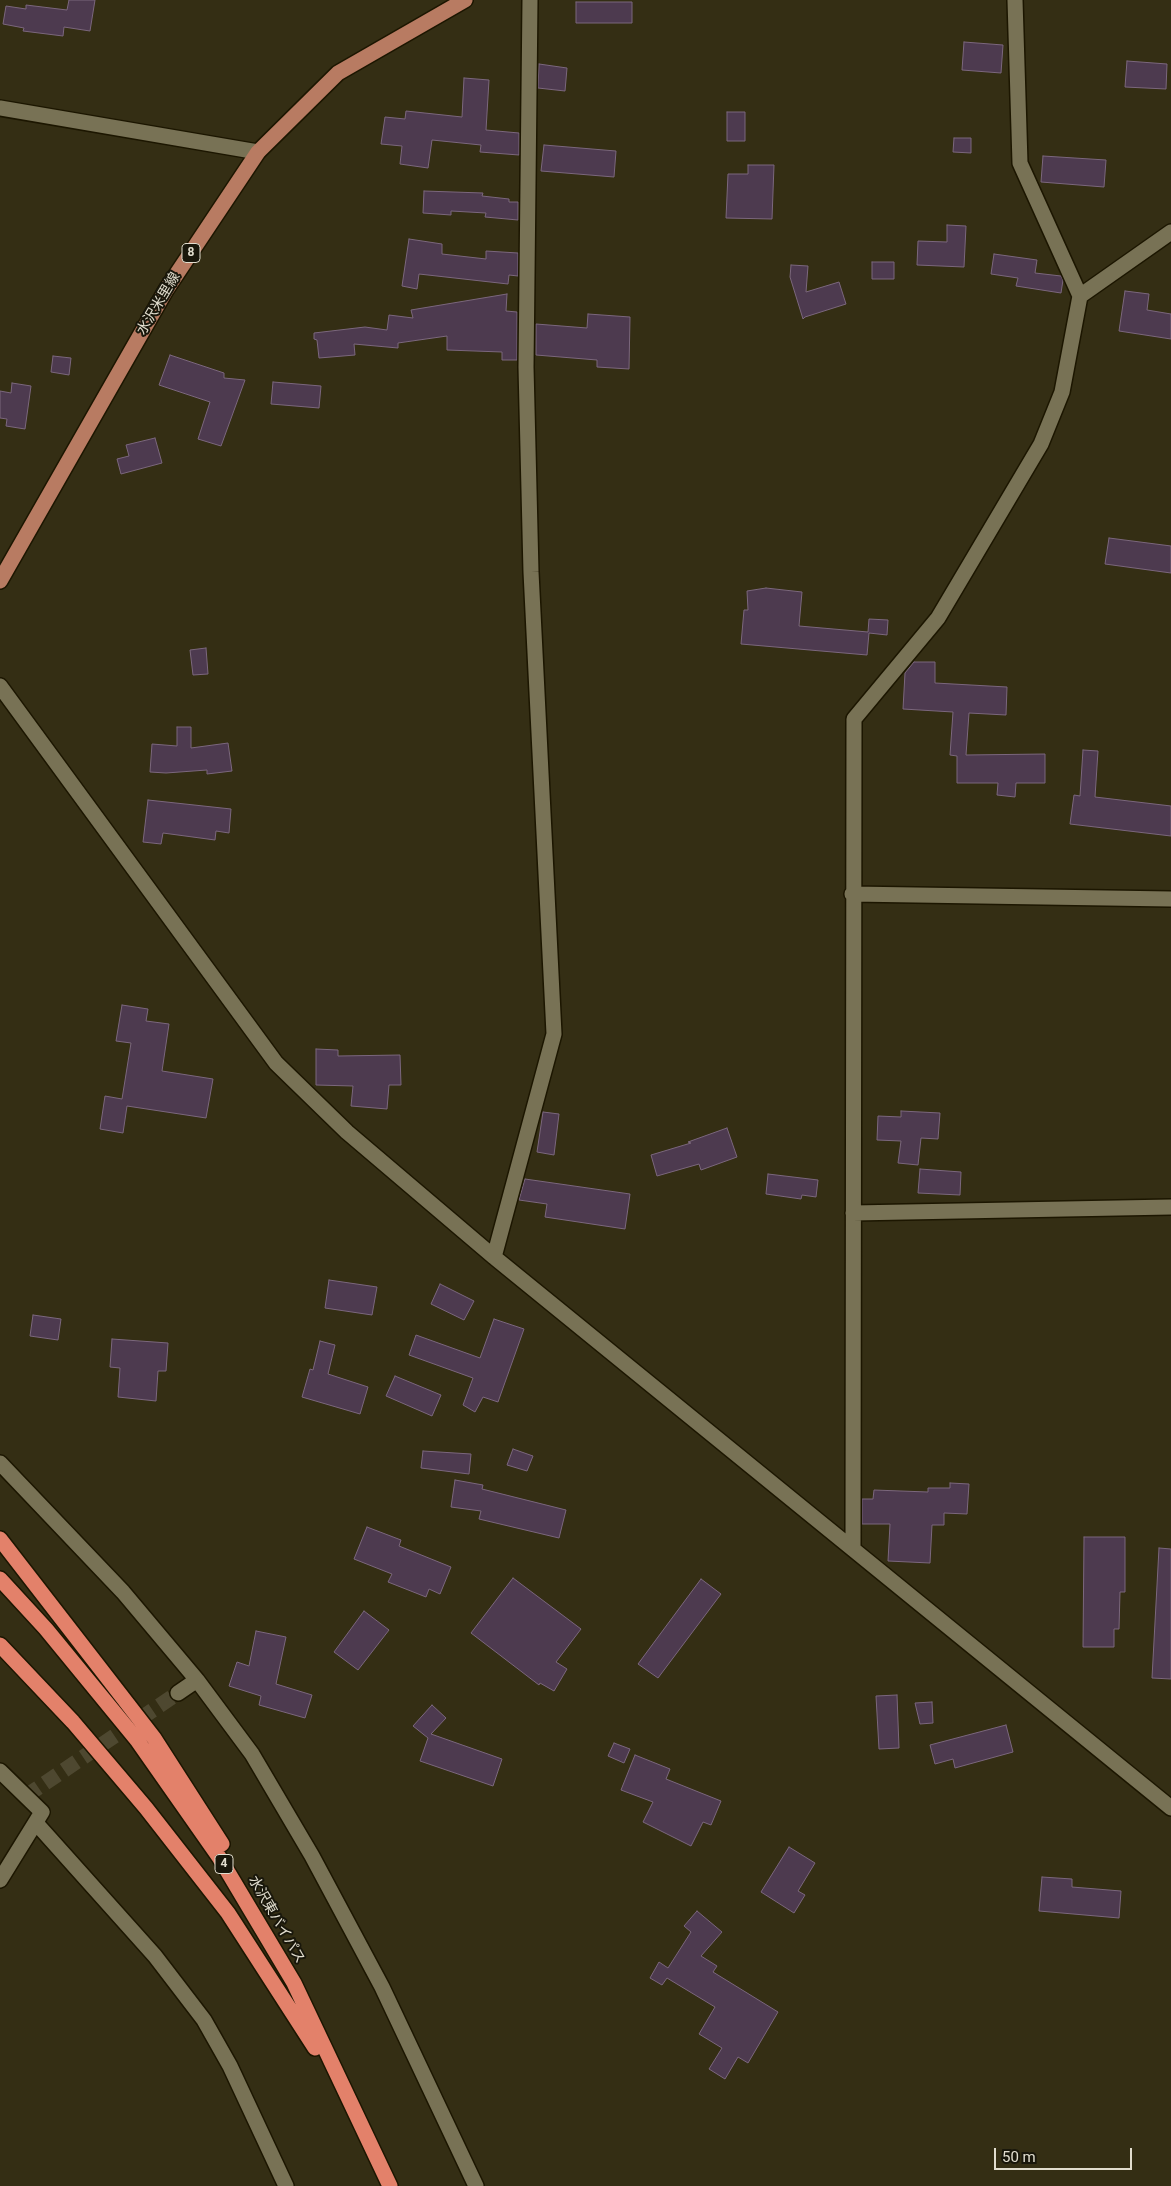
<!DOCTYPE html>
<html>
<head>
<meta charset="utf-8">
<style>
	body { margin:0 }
	#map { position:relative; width:1171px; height:2186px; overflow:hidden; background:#342e14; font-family:Roboto,sans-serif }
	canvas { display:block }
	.scale { position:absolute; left:994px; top:2148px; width:138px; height:22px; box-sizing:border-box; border:2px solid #e1ddce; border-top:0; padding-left:6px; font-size:15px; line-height:18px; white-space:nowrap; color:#e1ddce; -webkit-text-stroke:4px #19170b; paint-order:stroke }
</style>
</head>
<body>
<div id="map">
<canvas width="1171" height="2186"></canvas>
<div class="scale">50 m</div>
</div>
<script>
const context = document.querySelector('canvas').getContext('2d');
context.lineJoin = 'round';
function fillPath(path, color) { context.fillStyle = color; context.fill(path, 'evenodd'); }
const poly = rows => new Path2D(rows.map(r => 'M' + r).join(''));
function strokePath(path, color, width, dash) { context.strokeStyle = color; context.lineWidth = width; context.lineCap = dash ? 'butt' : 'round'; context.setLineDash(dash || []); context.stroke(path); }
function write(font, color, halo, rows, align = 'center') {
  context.font = font + ' Roboto,"Noto Sans JP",sans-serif'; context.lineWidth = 4; context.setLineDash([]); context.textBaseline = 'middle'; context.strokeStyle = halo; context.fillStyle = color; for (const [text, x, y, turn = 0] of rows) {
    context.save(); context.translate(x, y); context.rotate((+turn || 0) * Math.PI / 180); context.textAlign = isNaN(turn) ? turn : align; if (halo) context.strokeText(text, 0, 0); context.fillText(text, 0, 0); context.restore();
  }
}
const building = poly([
	[69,0,95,0,90,31,64,27,63,36,23,31,24,28,3,24,6,6,26,9,26,5,67,10,69,0],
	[576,2,632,2,632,23,576,23,576,2],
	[964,42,1003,45,1001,73,962,70,964,42],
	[1127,61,1167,64,1166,89,1125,87,1127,61],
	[539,64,567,68,565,91,538,88,539,64],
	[464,78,489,80,486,130,519,133,519,155,480,152,481,145,432,140,428,168,400,164,402,146,381,144,385,117,405,119,406,111,462,117,464,78],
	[727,112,745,112,745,141,727,141,727,112],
	[954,138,971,138,971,153,953,152,954,138],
	[544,145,616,151,614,177,541,171,544,145],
	[1043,156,1106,160,1104,187,1041,182,1043,156],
	[748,165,774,165,772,219,726,218,728,174,748,174,748,165],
	[424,191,483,193,482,196,509,199,509,202,518,202,518,220,485,217,486,213,451,211,451,215,423,213,424,191],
	[947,225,966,226,964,267,917,265,918,241,947,242,947,225],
	[409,239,442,244,442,254,486,259,486,251,518,253,518,276,509,275,508,284,419,274,417,289,402,286,409,239],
	[994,254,1037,260,1035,273,1061,276,1063,280,1061,293,1016,286,1018,278,991,274,994,254],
	[872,262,894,262,894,279,872,279,872,262],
	[791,265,808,266,806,292,839,282,846,304,805,317,803,319,790,277,791,265],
	[1125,291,1149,294,1147,310,1171,314,1171,339,1119,331,1125,291],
	[507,294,506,311,517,312,517,360,502,360,502,352,447,350,447,336,398,343,398,348,354,344,355,355,319,358,317,340,314,339,314,333,365,327,387,330,389,315,413,318,411,310,507,294],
	[588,314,630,317,629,369,597,367,597,360,536,355,536,324,587,328,588,314],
	[170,355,224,373,224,378,245,380,221,446,198,439,210,402,159,385,170,355],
	[53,356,71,358,69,375,51,372,53,356],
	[273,382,321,386,319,408,271,404,273,382],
	[12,383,31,386,25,429,6,426,7,419,0,418,0,391,11,393,12,383],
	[155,438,162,463,121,474,117,459,129,456,126,445,155,438],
	[1109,538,1171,546,1171,573,1105,564,1109,538],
	[766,588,802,592,799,626,868,632,869,619,888,620,887,635,869,633,867,655,741,644,744,610,748,610,747,591,766,588],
	[206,648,208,674,193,675,190,650,206,648],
	[914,662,935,662,935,683,1007,687,1006,715,969,713,966,755,1045,754,1045,783,1016,783,1015,797,997,795,998,783,957,783,957,756,950,755,953,712,903,709,905,673,914,662],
	[177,727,191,727,191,748,228,743,232,771,207,774,207,770,166,773,150,772,152,744,177,746,177,727],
	[1083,750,1098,751,1095,797,1171,806,1171,836,1070,824,1074,795,1080,796,1083,750],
	[148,800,231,809,229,833,216,831,215,840,163,833,161,844,143,842,148,800],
	[122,1005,148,1009,146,1021,169,1024,162,1071,213,1079,206,1118,127,1106,123,1133,100,1129,105,1096,122,1099,131,1043,116,1041,122,1005],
	[316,1049,338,1050,338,1056,400,1055,401,1085,389,1085,387,1109,351,1106,353,1086,316,1085,316,1049],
	[901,1111,940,1113,938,1139,921,1138,918,1165,898,1163,901,1141,877,1140,878,1116,901,1117,901,1111],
	[543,1112,559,1114,554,1155,537,1152,543,1112],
	[727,1128,737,1157,701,1170,699,1164,657,1176,651,1155,691,1143,688,1142,727,1128],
	[920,1169,961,1172,960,1195,918,1193,920,1169],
	[768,1174,818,1180,816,1197,802,1195,801,1199,766,1194,768,1174],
	[525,1179,630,1194,625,1229,545,1217,547,1204,519,1200,525,1179],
	[329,1280,377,1287,372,1315,325,1308,329,1280],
	[440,1284,474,1301,464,1320,431,1304,440,1284],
	[33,1315,61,1319,58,1340,30,1336,33,1315],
	[494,1319,524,1329,498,1402,483,1397,475,1412,463,1405,473,1378,409,1355,416,1335,480,1358,494,1319],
	[112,1339,168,1343,166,1371,158,1371,156,1401,118,1397,120,1368,110,1367,112,1339],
	[320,1341,335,1345,328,1374,368,1387,360,1414,302,1397,310,1369,313,1370,320,1341],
	[395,1376,441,1395,432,1416,386,1396,395,1376],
	[513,1449,533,1456,527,1471,507,1465,513,1449],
	[423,1451,471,1454,469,1474,421,1468,423,1451],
	[455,1480,483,1485,482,1489,566,1510,559,1538,479,1519,481,1511,451,1507,455,1480],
	[950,1483,969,1484,967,1514,944,1513,944,1525,932,1525,930,1563,888,1561,890,1524,862,1524,862,1499,873,1499,874,1490,928,1492,928,1488,950,1488,950,1483],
	[367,1527,401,1540,399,1546,451,1567,440,1594,429,1589,426,1597,388,1582,392,1574,354,1559,367,1527],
	[1084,1537,1125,1537,1125,1592,1120,1592,1119,1629,1114,1629,1114,1647,1083,1647,1084,1537],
	[1159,1548,1171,1549,1171,1679,1152,1678,1159,1548],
	[513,1578,581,1629,556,1662,567,1669,554,1691,540,1683,539,1685,471,1633,513,1578],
	[701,1579,721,1594,658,1678,638,1664,701,1579],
	[364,1611,389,1630,358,1670,334,1652,364,1611],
	[256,1631,286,1637,276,1684,312,1695,305,1718,259,1705,261,1696,229,1686,237,1662,249,1666,256,1631],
	[897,1695,899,1748,879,1749,876,1696,897,1695],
	[932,1702,933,1723,920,1724,915,1703,932,1702],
	[432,1705,446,1718,431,1734,502,1759,493,1786,420,1761,428,1738,413,1726,432,1705],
	[1006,1725,1013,1752,955,1768,953,1759,935,1764,930,1745,1006,1725],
	[614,1743,630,1749,624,1763,608,1756,614,1743],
	[635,1755,670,1769,666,1779,721,1801,711,1825,703,1822,691,1846,643,1822,653,1802,621,1790,635,1755],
	[789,1847,815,1863,798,1891,805,1895,794,1913,761,1892,789,1847],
	[1042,1877,1072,1879,1072,1887,1121,1891,1119,1918,1039,1911,1042,1877],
	[697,1911,722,1932,701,1956,717,1966,713,1972,778,2012,748,2063,738,2057,725,2079,709,2069,722,2048,699,2034,715,2007,667,1978,662,1985,650,1978,659,1962,668,1968,691,1932,684,1926,697,1911]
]);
const minorTunnel = poly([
	[26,1796,178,1693]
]);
const minor = poly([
	[0,108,258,152],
	[1080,296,1171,232],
	[0,686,276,1063,347,1132,494,1257,1171,1808],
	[852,894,1171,899],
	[853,1213,1171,1207],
	[494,1257,554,1034,531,572,526,367,530,0],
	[0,1463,123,1592,197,1680,252,1754,312,1856,382,1987,476,2186],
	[853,1547,854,719,938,618,1041,444,1062,392,1080,296,1020,163,1015,0],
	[178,1693,197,1680],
	[0,1771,42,1812,0,1880],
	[36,1823,155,1956,204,2020,230,2066,286,2186]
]);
const major = poly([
	[0,581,166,290,258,152,338,73,465,0]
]);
const highway = poly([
	[0,1539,154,1738,222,1844],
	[0,1579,46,1629,137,1740,219,1857,294,1983,390,2186],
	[0,1645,73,1722,146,1808,228,1913,315,2048]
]);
const shields = [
	[191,253,18],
	[224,1864,18]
];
const shieldNames = [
	["8",191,253],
	["4",224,1864]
];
const streetNames = [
	["水沢米里線",159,304,-59],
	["水沢東バイパス",276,1920,60]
];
fillPath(building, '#4d3a4f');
strokePath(building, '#7b677d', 1);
strokePath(minorTunnel, '#4e4830', 15, [15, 8]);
strokePath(minor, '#1c1600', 18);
strokePath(major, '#1c1600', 18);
strokePath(highway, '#1c1600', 18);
strokePath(minor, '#787255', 15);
strokePath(major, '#b87b62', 15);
strokePath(highway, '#e3816a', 15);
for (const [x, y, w] of shields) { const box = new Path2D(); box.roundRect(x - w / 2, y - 9.5, w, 19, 4); context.fillStyle = '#19170b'; context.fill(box); strokePath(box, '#e1ddce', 1); }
write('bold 12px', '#e1ddce', null, shieldNames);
write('14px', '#e1ddce', '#19170b', streetNames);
</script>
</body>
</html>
